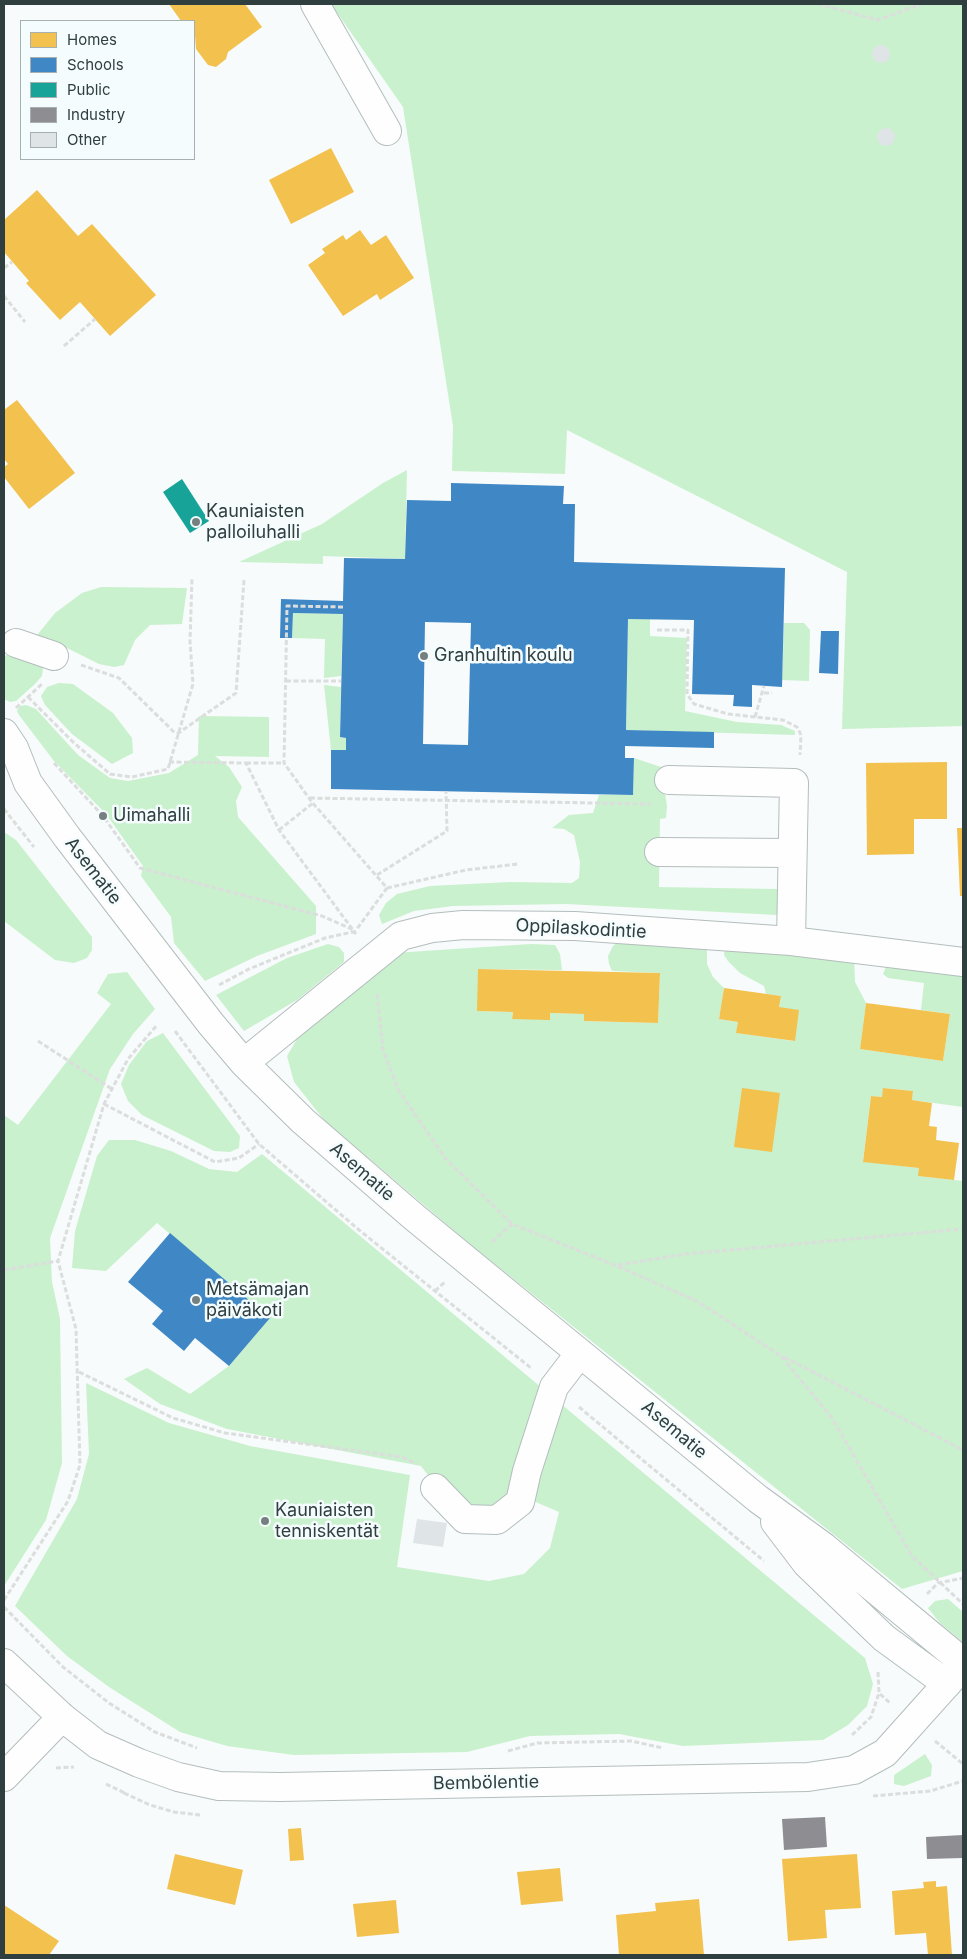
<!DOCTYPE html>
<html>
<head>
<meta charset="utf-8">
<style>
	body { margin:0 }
	#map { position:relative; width:967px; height:1959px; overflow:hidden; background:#f7fbfb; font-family:Inter,sans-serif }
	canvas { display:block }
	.frame { position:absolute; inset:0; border:5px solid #2f3e3f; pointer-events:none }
	.legend { position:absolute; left:20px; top:20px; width:175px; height:140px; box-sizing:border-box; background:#f5fcfd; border:1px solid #a6b0b1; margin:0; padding:6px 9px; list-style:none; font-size:15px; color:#2f3e3f }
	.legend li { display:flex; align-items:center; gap:10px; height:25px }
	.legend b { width:25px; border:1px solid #a6b0b1 }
</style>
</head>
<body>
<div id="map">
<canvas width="967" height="1959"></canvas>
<div class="frame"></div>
<ul class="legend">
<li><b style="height:14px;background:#f2c14e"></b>Homes</li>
<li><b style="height:14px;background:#3f88c5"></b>Schools</li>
<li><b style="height:14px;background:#17a398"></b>Public</li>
<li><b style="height:14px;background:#8d8d92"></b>Industry</li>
<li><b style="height:14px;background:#dfe4e7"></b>Other</li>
</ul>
</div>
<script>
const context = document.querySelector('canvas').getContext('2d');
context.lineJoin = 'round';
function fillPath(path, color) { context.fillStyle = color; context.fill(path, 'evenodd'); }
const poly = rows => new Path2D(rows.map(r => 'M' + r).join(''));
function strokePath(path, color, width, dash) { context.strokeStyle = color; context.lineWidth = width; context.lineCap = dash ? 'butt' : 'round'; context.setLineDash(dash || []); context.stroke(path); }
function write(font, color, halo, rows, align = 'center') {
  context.font = font + ' Inter,sans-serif'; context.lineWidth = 5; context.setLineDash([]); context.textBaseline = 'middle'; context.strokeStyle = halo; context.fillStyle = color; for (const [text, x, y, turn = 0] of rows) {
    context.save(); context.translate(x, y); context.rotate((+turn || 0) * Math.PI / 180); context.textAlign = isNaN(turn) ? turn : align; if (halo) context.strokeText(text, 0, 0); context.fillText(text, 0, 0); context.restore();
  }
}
const green = poly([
	[331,4,963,4,963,726,842,729,847,572,567,430,565,474,452,471,453,426,403,107],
	[407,470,405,559,323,556,323,564,239,562,322,524,383,483],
	[101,587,187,588,182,624,150,625,135,640,124,665,114,667,99,664,53,641,34,639,55,613,82,593],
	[293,613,343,614,341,676,324,678,325,639,292,638],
	[628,619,650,619,650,636,687,638,685,711,737,722,781,725,795,731,795,735,626,730],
	[784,623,804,623,810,630,809,681,782,680],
	[10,654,40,662,43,668,42,676,35,684,16,701,10,702,4,699,4,656],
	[59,683,73,684,113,713,132,738,133,753,112,764,72,734,45,705,41,696,47,687],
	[324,685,341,687,340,737,346,738,346,750,331,750],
	[26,705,36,709,78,755,110,778,128,781,169,773,198,755,199,716,269,717,269,757,215,756,229,767,242,787,236,801,238,817,316,906,316,934,257,956,205,981,174,943,171,917,141,876,143,866,106,814,54,761,19,715,17,711,20,706],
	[634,758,661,767,667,806,666,818,660,819,659,887,777,889,777,915,566,904,453,906,414,911,382,924,379,915,386,903,397,894,430,886,510,882,572,883,579,878,580,862,574,835,564,829,552,828,569,815,593,813,599,795,633,795],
	[4,832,16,840,92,937,92,950,87,958,74,963,55,960,4,921],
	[619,941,707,947,707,964,713,977,724,988,719,1019,738,1022,737,1033,794,1041,779,1007,781,996,766,994,764,986,740,973,728,961,724,955,725,947,854,957,855,982,866,1003,860,1049,943,1061,950,1014,921,1010,924,983,888,978,883,974,886,967,893,965,963,975,963,1107,912,1100,913,1091,884,1088,882,1097,871,1096,863,1161,919,1168,919,1176,963,1181,963,1571,902,1589,471,1245,324,1120,294,1082,287,1056,302,1031,393,953,531,944,555,945,560,954,562,970,478,969,478,1011,513,1012,512,1019,550,1013,584,1014,584,1021,658,1023,660,973,612,971,609,964,608,956,613,946],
	[328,944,339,947,344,953,344,962,297,1000,244,1031,216,995,287,958],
	[127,972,155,1009,133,1034,110,1069,50,1238,52,1282,60,1319,62,1463,46,1520,4,1586,4,1115,18,1125,111,1004,97,993,108,974],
	[163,1033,240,1136,239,1148,230,1152,214,1151,142,1115,128,1101,121,1084,129,1065,147,1041],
	[109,1140,135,1140,171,1151,209,1169,237,1172,262,1154,865,1658,873,1684,867,1706,848,1725,823,1740,683,1746,619,1734,530,1736,467,1752,294,1755,227,1746,180,1732,109,1687,67,1656,15,1606,77,1499,89,1454,86,1383,169,1423,250,1446,410,1475,397,1567,489,1581,524,1574,550,1548,559,1512,510,1491,499,1504,486,1513,449,1503,421,1466,227,1429,160,1404,124,1379,147,1368,190,1394,229,1366,270,1318,157,1223,106,1271,72,1268,75,1231,97,1156],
	[948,1599,963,1612,963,1642,940,1623,928,1608,935,1601],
	[925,1754,932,1765,931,1776,904,1786,894,1784,894,1775]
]);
const homes = poly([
	[169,4,245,4,262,27,228,52,226,59,216,67,208,65,196,49,194,21,181,21],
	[331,148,354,192,291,224,269,180],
	[37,190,78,236,92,224,156,295,110,336,80,302,60,320,26,283,29,281,4,252,4,220],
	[360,230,371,245,386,235,414,278,380,300,377,294,343,316,308,265,325,253,322,249,343,235,346,240],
	[17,400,75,473,29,509,4,477,4,467,8,464,4,459,4,410],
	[947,762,947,819,914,819,914,854,867,855,866,763],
	[957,828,963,828,963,896,960,896],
	[478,969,660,973,658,1023,584,1021,584,1014,550,1013,550,1020,512,1019,513,1012,477,1011],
	[724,988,781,996,779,1007,799,1010,795,1041,736,1033,738,1022,719,1019],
	[866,1003,950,1014,943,1061,860,1049],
	[742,1088,780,1093,772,1152,734,1147],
	[883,1088,913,1091,912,1100,932,1103,929,1126,937,1127,936,1140,959,1143,954,1180,918,1176,919,1168,863,1162,871,1096,882,1097],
	[301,1828,304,1860,290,1861,288,1829],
	[175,1854,243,1870,235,1905,167,1889],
	[857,1854,861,1908,825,1910,827,1938,788,1941,782,1859],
	[560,1868,563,1901,521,1905,517,1872],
	[936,1881,936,1887,947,1886,952,1955,928,1955,926,1933,895,1935,892,1891,924,1888,923,1882],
	[699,1899,704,1955,619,1955,616,1915,656,1911,655,1903],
	[396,1900,399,1933,357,1937,353,1904],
	[4,1905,59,1941,49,1955,4,1955]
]);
const schools = poly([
	[451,483,564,486,563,504,575,504,574,562,785,568,782,687,752,685,752,707,733,706,734,695,692,694,694,620,628,619,626,730,714,732,714,748,625,746,625,758,634,758,633,795,331,789,331,750,346,750,346,738,340,737,343,614,293,613,292,638,280,638,281,599,343,601,344,558,405,559,407,500,451,501],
	[425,622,471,623,468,745,423,744],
	[821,631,839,631,838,674,819,673],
	[170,1233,270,1318,229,1366,195,1338,184,1351,152,1324,163,1311,128,1282]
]);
const public = poly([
	[182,479,209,521,190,533,163,492]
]);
const industry = poly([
	[825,1817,827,1847,784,1850,782,1819],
	[963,1835,963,1858,927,1859,926,1837]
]);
const building = poly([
	'872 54a9 9 0 1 1 18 0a9 9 0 1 1-18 0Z',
	'877 137a9 9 0 1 1 18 0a9 9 0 1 1-18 0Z',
	[417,1519,447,1523,443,1547,413,1543]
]);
const path = poly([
	[818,4,878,20,922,4],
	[4,268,12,262],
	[4,296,25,322],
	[64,346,95,319],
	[343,607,287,606,284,763,311,801,387,888,356,930],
	[657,630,688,630,687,694,694,704,728,714,783,720,797,727,801,735,800,755],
	[81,665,119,678,176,734],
	[286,681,341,681],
	[764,693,772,693],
	[28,697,73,742,110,774,132,777,168,769,193,684,190,641,192,578],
	[16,708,43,683],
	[755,717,764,686],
	[177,734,236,693,244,580],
	[169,762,246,763,279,830,356,934],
	[54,763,103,816,140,868,322,916,354,930],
	[246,763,284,763],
	[310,798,651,804],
	[4,809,34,847],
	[279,830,313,803],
	[377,875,447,831,446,791],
	[387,888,466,870,518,864],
	[219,985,249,969,325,938,357,931],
	[377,994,383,1050,399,1091,445,1158,512,1224,617,1266,697,1301,781,1356,832,1418,912,1556,963,1604],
	[175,1031,259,1144,359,1230,531,1368],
	[38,1041,112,1089],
	[104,1104,215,1162,239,1158,259,1144],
	[492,1242,512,1224],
	[618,1265,686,1254,963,1229],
	[4,1270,58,1261],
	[435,1291,446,1281],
	[784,1357,963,1450],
	[79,1372,173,1418,225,1433,402,1457,417,1464],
	[579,1407,764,1561],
	[927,1594,938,1583,963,1578],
	[4,1600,68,1501,80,1465,76,1329,58,1261,104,1104,128,1059,157,1025],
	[4,1607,63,1667,109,1703,155,1732,197,1748],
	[878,1672,879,1693,890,1703],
	[852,1735,871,1717,879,1693],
	[935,1741,963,1764],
	[508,1751,537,1743,631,1741,663,1748],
	[56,1768,74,1767],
	[106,1784,125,1793],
	[124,1793,150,1805,174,1812,200,1815],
	[873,1796,930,1791,963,1781]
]);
const minor = poly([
	[315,4,387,131],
	[16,643,54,656],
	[4,733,14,748,28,783,67,837,211,1024,244,1063,303,1121,414,1217,758,1499,824,1547,963,1662],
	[669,780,794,783,791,941],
	[659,852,792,853],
	[244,1063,401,936,432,928,463,925,575,926,791,941,963,962],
	[435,1488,465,1519,497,1520,520,1502,527,1471,554,1387,580,1353],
	[775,1522,807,1564,884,1638,947,1684],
	[4,1777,62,1717]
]);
const major = poly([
	[4,1663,62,1717,98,1745,139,1763,178,1777,219,1786,280,1787,808,1777,854,1770,885,1753,963,1666]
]);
const markers = [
	[196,522,5,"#758081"],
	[424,656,5,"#758081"],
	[103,816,5,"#758081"],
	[196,1300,5,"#758081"],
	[265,1521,5,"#758081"]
];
const poiNames = [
	["Kauniaisten",206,512],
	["palloiluhalli",206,533],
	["Granhultin koulu",434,656],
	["Uimahalli",113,816],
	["Metsämajan",206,1290],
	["päiväkoti",206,1311],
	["Kauniaisten",275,1511],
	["tenniskentät",275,1532]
];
const streetNames = [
	["Asematie",93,871,52],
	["Oppilaskodintie",581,929,3],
	["Asematie",362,1172,41],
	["Asematie",674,1430,40],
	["Bembölentie",486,1783,-1]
];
fillPath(green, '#c9f1cd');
fillPath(homes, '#f2c14e');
fillPath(schools, '#3f88c5');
fillPath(public, '#17a398');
fillPath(industry, '#8d8d92');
fillPath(building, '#dfe4e7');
strokePath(minor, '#b4bdbd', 30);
strokePath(major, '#b4bdbd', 30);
strokePath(path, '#dcdddd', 3, [5, 2.5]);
strokePath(minor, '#fefefe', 28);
strokePath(major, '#fefefe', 28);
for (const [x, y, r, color] of markers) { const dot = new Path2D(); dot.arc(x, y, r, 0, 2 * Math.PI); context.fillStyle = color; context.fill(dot); strokePath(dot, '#f5fcfd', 2); }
write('18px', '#2f3e3f', '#f5fcfd', poiNames, 'left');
write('18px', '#2f3e3f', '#f5fcfd', streetNames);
</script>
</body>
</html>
